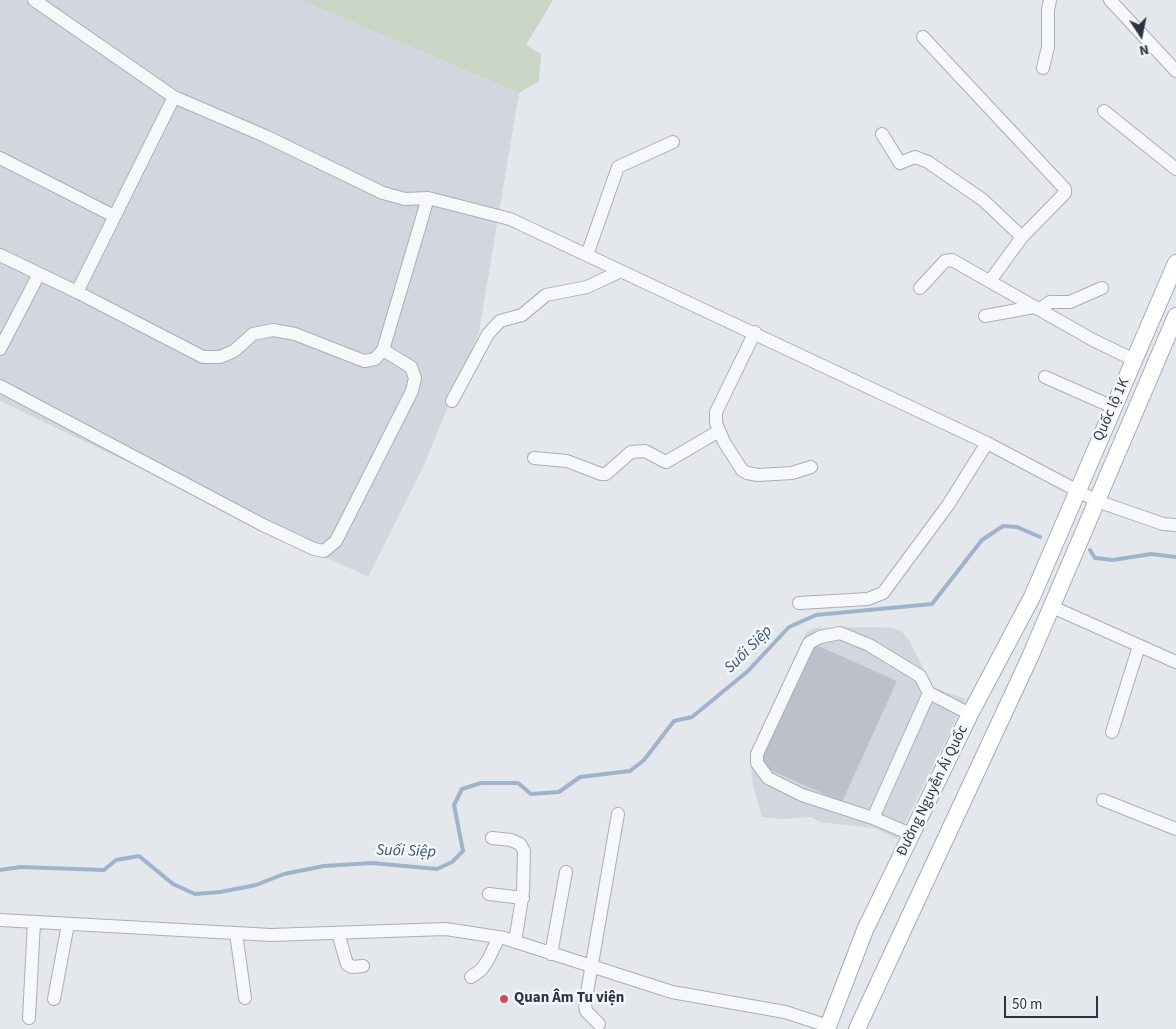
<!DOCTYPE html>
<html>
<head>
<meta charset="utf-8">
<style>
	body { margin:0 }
	#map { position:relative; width:1176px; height:1029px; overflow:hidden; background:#e4e7ec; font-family:"Source Sans 3",sans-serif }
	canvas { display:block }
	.north { position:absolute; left:1116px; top:10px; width:50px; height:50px; -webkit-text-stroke:4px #f4f6f9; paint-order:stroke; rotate:169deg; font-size:14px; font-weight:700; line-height:20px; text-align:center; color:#2b3445 }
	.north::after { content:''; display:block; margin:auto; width:18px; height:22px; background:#2b3445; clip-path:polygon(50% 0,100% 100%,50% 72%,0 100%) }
	.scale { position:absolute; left:1004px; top:996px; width:94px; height:22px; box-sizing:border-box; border:2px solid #2b3445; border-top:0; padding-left:6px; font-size:15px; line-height:18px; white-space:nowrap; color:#2b3445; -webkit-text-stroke:4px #f4f6f9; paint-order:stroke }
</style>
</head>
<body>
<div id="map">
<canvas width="1176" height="1029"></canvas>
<div class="north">N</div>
<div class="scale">50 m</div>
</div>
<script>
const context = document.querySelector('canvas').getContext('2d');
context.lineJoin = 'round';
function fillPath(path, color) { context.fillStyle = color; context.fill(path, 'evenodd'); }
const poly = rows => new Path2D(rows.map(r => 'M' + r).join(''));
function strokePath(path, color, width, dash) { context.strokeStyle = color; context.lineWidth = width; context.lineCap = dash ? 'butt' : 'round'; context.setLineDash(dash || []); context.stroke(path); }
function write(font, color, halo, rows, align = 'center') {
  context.font = font + ' "Source Sans 3",sans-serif'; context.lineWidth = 5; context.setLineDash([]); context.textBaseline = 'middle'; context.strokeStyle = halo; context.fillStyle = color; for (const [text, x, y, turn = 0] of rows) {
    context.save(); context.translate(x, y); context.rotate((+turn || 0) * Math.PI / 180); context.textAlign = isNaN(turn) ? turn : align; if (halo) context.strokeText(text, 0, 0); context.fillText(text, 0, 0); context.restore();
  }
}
const built = poly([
	[0,0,300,0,519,93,479,332,423,467,368,577,0,401],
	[873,627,893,628,902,632,908,638,933,687,966,699,897,839,874,828,820,822,811,817,782,819,762,817,753,786,750,754,807,631,814,628]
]);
const green = poly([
	[300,0,553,0,526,45,541,54,539,81,519,93]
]);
const stream = poly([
	[1090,550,1095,558,1113,560,1151,554,1176,557],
	[0,870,21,867,104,870,116,860,139,856,173,884,195,894,220,892,256,885,284,874,324,866,372,863,437,869,452,862,463,851,454,805,462,789,481,783,518,783,531,794,559,792,580,777,630,771,644,760,674,721,692,717,748,671,789,627,816,615,932,604,982,540,1003,526,1017,527,1040,537]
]);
const building = poly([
	[814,644,897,681,842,802,759,765]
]);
const minor = poly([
	[34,0,174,97,265,136,383,193,405,199,428,198,510,219,987,443,1097,501,1163,524,1176,525],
	[1110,0,1176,71],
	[923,37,1065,189,1065,193,1022,237],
	[1043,68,1048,47,1048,10,1050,0],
	[1104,111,1176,169],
	[882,134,900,163,915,157,928,162,983,200,1022,237,990,281],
	[0,158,114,216],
	[0,255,77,292,203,357,220,357,234,351,253,334,273,330,295,334,364,361,375,359,383,350,428,198],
	[587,255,618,167,673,142],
	[920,288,945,261,952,260,1093,340,1134,360],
	[77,292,174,97],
	[1040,309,1050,302,1070,302,1102,288],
	[985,316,1034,307],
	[755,332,716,412,716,423,724,442,742,470,747,473,758,475,792,473,811,467],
	[0,349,39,274],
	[1045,377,1113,407],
	[0,386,263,525,314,549,324,551,336,541,412,391,415,378,411,367,383,350],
	[452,401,488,334,500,321,522,315,546,295,587,287,621,271],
	[534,458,567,461,601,474,606,474,631,452,645,451,666,462,719,431],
	[799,603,868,599,883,593,948,505,987,443],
	[1050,606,1176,662],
	[1112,732,1139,646],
	[1103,800,1176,829],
	[873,818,802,795,768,778,757,763,757,754,809,643,820,637,840,633,869,645,920,676,929,693],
	[913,835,873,818,929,693,970,714],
	[492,838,511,840,520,844,524,851,523,892,515,942],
	[489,894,523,898],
	[0,920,271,935,446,929,504,938,672,992,785,1012,828,1026],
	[236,933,245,998],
	[338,933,347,964,352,967,363,966],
	[551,954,566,872],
	[471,977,481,970,488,960,499,937],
	[54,999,68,924],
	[29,1018,34,922],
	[599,1024,586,1011,585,1004,618,814]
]);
const major = poly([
	[827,1029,865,930,970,714,1032,597,1176,263],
	[857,1029,1030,657,1176,316]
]);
const markers = [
	[504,999,5,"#d1495b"]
];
const streetNames = [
	["Quốc lộ 1K",1112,410,-66],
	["Đường Nguyễn Ái Quốc",933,791,-64]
];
const poiNames = [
	["Quan Âm Tu viện",514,999]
];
const waterNames = [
	["Suối Siệp",749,650,-45],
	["Suối Siệp",406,852,2]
];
fillPath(built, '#d2d6de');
fillPath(green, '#c9d6c5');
strokePath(stream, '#9fb4cc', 4);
fillPath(building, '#bbc0ca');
strokePath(minor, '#a9aeb7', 14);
strokePath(major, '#a3abb8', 18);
strokePath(minor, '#f7f8fa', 12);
strokePath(major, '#fff', 16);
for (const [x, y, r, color] of markers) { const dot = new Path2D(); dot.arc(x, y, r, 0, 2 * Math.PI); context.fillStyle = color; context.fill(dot); strokePath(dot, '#f4f6f9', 2); }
write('15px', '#2b3445', '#f4f6f9', streetNames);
write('bold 15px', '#2b3445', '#f4f6f9', poiNames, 'left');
write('italic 16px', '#34527a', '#f4f6f9', waterNames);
</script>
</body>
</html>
